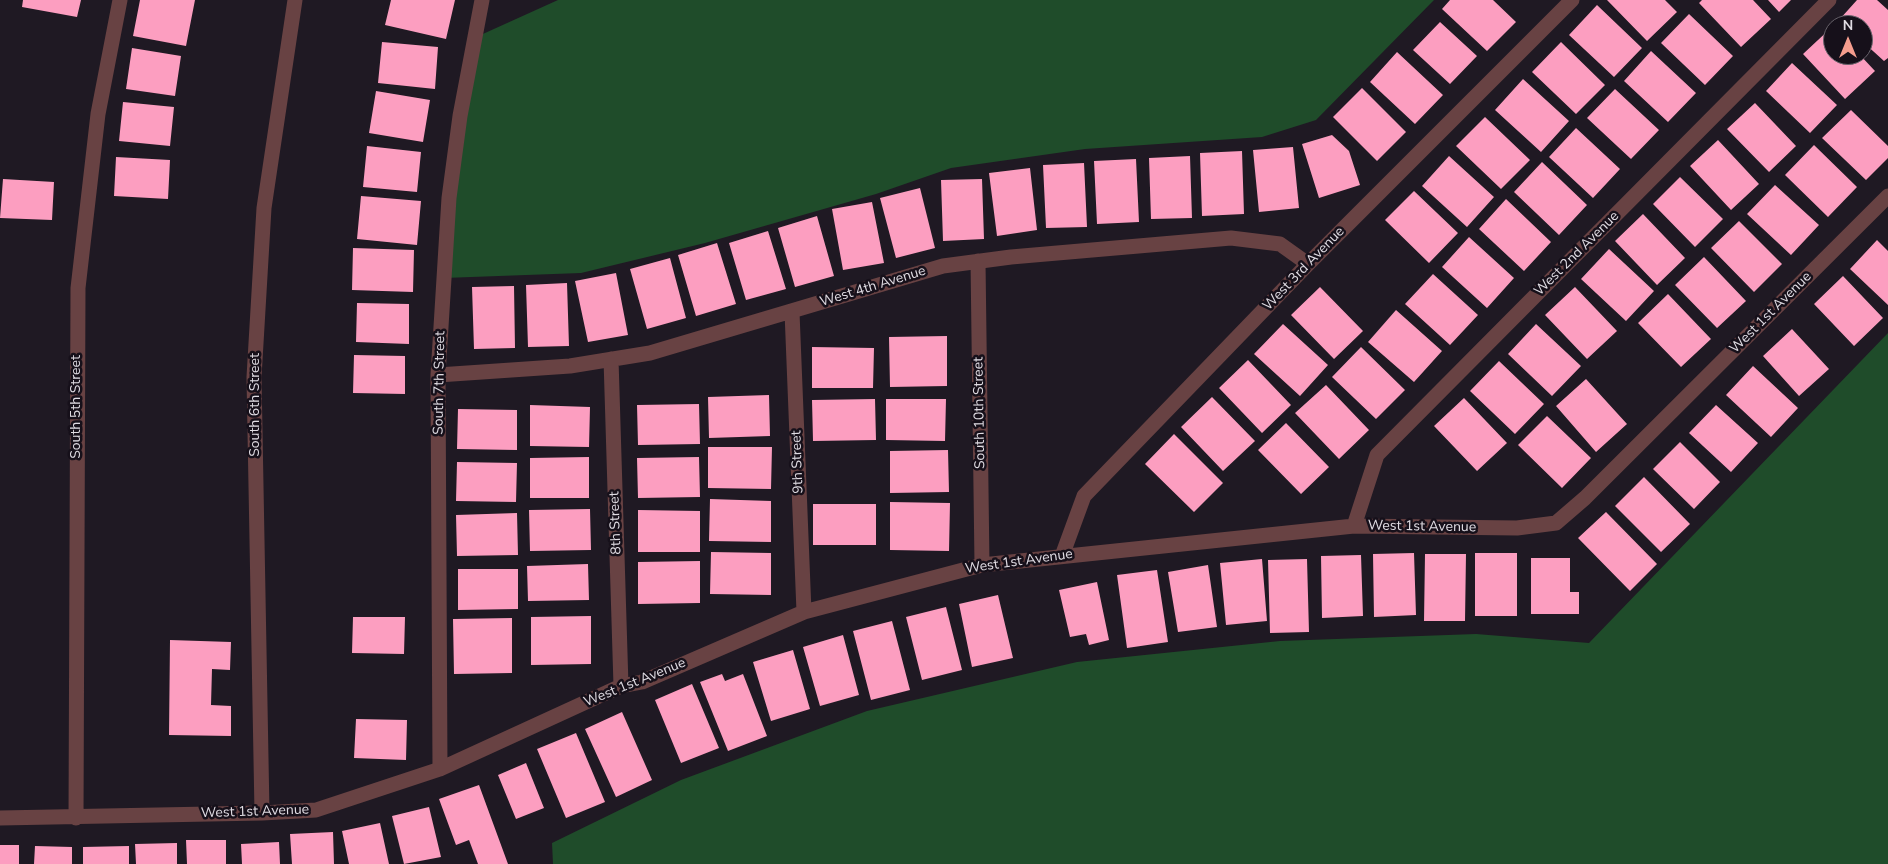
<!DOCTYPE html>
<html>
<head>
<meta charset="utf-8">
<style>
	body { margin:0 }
	#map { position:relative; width:1888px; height:864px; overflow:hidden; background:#1f1923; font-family:"Nunito Sans",sans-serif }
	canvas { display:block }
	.north { position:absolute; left:1823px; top:15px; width:50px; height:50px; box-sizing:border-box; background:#16101a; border:1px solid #67626a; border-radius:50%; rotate:0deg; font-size:14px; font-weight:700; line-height:20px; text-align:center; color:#e0dce3 }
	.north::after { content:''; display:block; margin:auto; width:18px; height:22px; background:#f59d8e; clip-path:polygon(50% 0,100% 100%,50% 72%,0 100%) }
</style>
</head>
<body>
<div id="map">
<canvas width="1888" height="864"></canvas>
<div class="north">N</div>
</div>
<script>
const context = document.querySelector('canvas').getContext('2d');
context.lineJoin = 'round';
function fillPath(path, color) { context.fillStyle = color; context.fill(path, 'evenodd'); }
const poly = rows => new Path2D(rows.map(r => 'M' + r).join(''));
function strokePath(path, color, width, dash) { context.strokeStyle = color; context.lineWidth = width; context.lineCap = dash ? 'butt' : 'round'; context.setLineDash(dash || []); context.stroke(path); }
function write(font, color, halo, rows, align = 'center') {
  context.font = font + ' "Nunito Sans",sans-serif'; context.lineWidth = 5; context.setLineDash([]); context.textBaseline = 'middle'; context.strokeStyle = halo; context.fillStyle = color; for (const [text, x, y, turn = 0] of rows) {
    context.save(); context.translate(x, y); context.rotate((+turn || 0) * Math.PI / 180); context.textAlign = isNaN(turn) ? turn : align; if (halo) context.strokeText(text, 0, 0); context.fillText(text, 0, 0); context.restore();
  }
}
const green = poly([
	[558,0,1434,0,1316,120,1262,137,1085,149,951,168,876,194,705,243,581,273,444,278,474,38],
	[1888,333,1888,864,553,864,552,843,681,780,867,711,1077,662,1280,641,1476,634,1589,643]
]);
const building = poly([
	[23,0,81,0,77,17,22,7],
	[140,0,195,0,186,46,133,36],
	[391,0,455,0,446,39,385,25],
	[1450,0,1493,0,1516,22,1487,51,1442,9],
	[1607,0,1665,0,1677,12,1647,41],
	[1702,0,1753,0,1771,19,1741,47,1699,3],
	[1768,0,1791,0,1779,12],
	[1857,0,1877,0,1888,10,1888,58,1884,61,1863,42,1863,25,1845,25,1839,20],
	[1597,5,1642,48,1614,77,1569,35],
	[1689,14,1733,56,1705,85,1661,43],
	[1440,22,1477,56,1450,84,1413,50],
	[1833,26,1833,55,1860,55,1875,71,1845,99,1803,54],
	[382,42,438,47,435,89,378,83],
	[1561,42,1605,85,1576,114,1532,72],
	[132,48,181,56,175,96,126,89],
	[1651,51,1696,93,1668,122,1624,81],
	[1397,52,1443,95,1415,124,1370,82],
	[1792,63,1837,105,1810,133,1766,91],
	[1523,79,1569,121,1541,152,1495,110],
	[1362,88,1406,132,1377,161,1333,117],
	[1615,89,1659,130,1631,159,1587,118],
	[376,91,430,100,423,142,369,133],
	[123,102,174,107,170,146,119,141],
	[1755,103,1796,146,1769,172,1727,129],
	[1851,110,1888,146,1888,158,1866,180,1822,138],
	[1485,117,1530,160,1501,189,1456,146],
	[1576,128,1620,169,1593,198,1549,157],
	[1332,135,1349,151,1360,185,1319,198,1302,144],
	[1718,140,1759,184,1731,210,1690,166],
	[1814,145,1857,187,1828,217,1785,175],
	[367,146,421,152,417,192,363,187],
	[1293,147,1299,208,1259,212,1253,150],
	[1242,151,1244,214,1202,216,1200,153],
	[1190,156,1192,218,1151,219,1149,158],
	[1449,156,1494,197,1467,227,1422,186],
	[116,157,170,160,168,199,114,196],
	[1136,159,1139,222,1097,224,1094,161],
	[1542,162,1587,205,1559,235,1514,192],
	[1084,163,1087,227,1046,228,1043,165],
	[1030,168,1037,230,997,236,989,173],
	[1680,177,1723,219,1695,247,1653,204],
	[3,179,54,182,52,220,0,218],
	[982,179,984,239,943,241,941,180],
	[1775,185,1819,225,1791,255,1747,214],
	[920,188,935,248,896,258,880,198],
	[1414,191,1458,233,1429,263,1385,220],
	[361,196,421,201,417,245,357,239],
	[1506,199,1551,242,1524,271,1479,229],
	[872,202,884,263,843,270,832,209],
	[1643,214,1685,258,1657,285,1615,241],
	[817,216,834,276,795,287,778,228],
	[1739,221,1782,264,1754,292,1711,248],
	[768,231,786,289,746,300,729,243],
	[1469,237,1514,278,1487,308,1442,267],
	[1877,240,1888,251,1888,305,1850,269],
	[717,243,736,304,696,316,678,255],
	[353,248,414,250,413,292,352,290],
	[1609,249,1654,291,1626,321,1581,279],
	[1704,257,1746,301,1717,328,1675,285],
	[670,258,686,318,647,329,630,269],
	[616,273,628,335,588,342,575,281],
	[1433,274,1478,315,1450,345,1405,304],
	[1843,276,1883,318,1854,346,1814,304],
	[567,283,569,346,528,347,526,285],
	[514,286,515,348,474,349,472,287],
	[1320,287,1363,331,1334,359,1291,315],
	[1575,287,1617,331,1587,359,1545,315],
	[1668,294,1711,339,1681,367,1638,323],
	[357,303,409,304,409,344,356,342],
	[1396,310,1442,351,1414,382,1368,342],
	[1283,324,1328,365,1300,396,1254,354],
	[1536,324,1581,366,1552,396,1508,354],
	[1792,329,1829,369,1799,396,1763,356],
	[947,336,947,386,890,387,889,337],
	[812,347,874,348,873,388,812,388],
	[1361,347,1405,390,1376,419,1332,377],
	[354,355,405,356,405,394,353,393],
	[1248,360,1291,405,1262,433,1219,388],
	[1499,361,1544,404,1515,434,1470,391],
	[1753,366,1798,408,1771,437,1726,395],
	[1586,379,1627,424,1596,452,1556,406],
	[1326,385,1369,430,1339,459,1295,413],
	[769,395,770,436,709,438,708,397],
	[1212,397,1255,441,1223,471,1181,427],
	[1464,398,1507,443,1477,471,1434,426],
	[875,399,876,440,813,441,812,400],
	[886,399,946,399,945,441,886,440],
	[699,404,700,444,638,445,637,405],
	[530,405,590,407,589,447,530,446],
	[1716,405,1758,443,1731,472,1689,433],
	[458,409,517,410,517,450,457,449],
	[1547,416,1591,458,1562,488,1518,445],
	[1286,423,1329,467,1301,494,1258,450],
	[1174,434,1223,483,1194,512,1145,464],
	[1680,442,1720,482,1694,509,1653,469],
	[708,447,772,447,771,489,708,488],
	[948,450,949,492,890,493,890,451],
	[589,457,589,498,530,498,530,458],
	[699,457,700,497,638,498,637,458],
	[457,462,517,463,516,502,456,501],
	[1644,477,1690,524,1661,552,1615,506],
	[710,499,771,501,771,542,709,541],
	[890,502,950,503,949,551,890,550],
	[813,504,876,504,876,545,813,545],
	[590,509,591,550,530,551,529,510],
	[638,510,700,511,700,552,638,552],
	[1606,512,1657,564,1630,591,1578,538],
	[517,513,518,555,457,556,456,515],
	[711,552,771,553,771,595,710,594],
	[1414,553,1416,615,1374,617,1373,554],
	[1475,553,1517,553,1517,616,1475,616],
	[1425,554,1466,554,1465,621,1424,621],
	[1361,555,1363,616,1322,618,1321,556],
	[1531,558,1570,558,1570,592,1579,592,1579,614,1531,614],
	[1262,559,1267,621,1226,625,1220,563],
	[1307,559,1309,632,1270,633,1268,560],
	[700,561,700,603,638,604,638,562],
	[588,564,589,600,528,601,527,566],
	[1208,565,1217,627,1178,632,1168,572],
	[458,569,518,569,518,609,458,610],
	[1157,570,1168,642,1127,648,1117,575],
	[1097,582,1109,640,1089,645,1086,634,1070,637,1059,590],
	[998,595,1013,658,972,667,959,604],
	[946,607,962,670,922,680,906,617],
	[591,616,591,664,531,665,531,617],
	[353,617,405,617,404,654,352,653],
	[512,618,512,673,454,674,453,619],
	[892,621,910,690,871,700,853,631],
	[843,635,859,695,820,706,803,647],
	[170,640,231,642,230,670,212,669,211,705,231,706,231,736,169,735],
	[793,650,810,709,771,721,753,662],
	[722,674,725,681,743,674,767,736,728,751,700,682],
	[692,684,719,748,681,763,655,700],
	[622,712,652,780,616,797,585,729],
	[356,719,407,720,406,760,354,758],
	[576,733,605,802,566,818,537,749],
	[526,763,544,808,516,819,498,775],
	[479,785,508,864,478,864,469,840,456,845,439,799],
	[429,807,441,857,404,864,392,816],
	[380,823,389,864,349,864,342,831],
	[333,832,334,864,292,864,290,834],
	[186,840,226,840,226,864,187,864],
	[279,842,280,864,242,864,241,844],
	[177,843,177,864,136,864,135,844],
	[0,845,19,845,19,864,0,864],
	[35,846,72,847,72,864,34,864],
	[129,846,129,864,83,864,83,847]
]);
const street = poly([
	[978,261,982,565],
	[792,312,804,612],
	[611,359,621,686],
	[438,375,570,366,650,353,943,266,1011,257,1231,238,1280,244,1308,264],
	[1354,526,1377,455,1829,0],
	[1062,556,1084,496,1308,264,1572,0],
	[440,769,438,375,449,198,460,116,482,0],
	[262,813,254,377,264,208,295,0],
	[0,818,262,813,316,810,440,769,621,686,642,682,804,612,982,565,1354,526,1517,528,1556,523,1585,498,1888,196],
	[76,818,78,288,98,114,120,0]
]);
const streetNames = [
	["West 2nd Avenue",1577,254,-45],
	["West 3rd Avenue",1304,269,-46],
	["West 4th Avenue",873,287,-17],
	["West 1st Avenue",1771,313,-45],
	["South 7th Street",440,383,-89],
	["South 6th Street",256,405,-90],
	["South 5th Street",77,407,-90],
	["South 10th Street",980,413,-91],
	["9th Street",798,462,-92],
	["8th Street",616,523,-92],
	["West 1st Avenue",1422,527,1],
	["West 1st Avenue",1019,562,-8],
	["West 1st Avenue",635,683,-22],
	["West 1st Avenue",255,812,-2]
];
fillPath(green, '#1f4c2a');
fillPath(building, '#fc9ec0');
strokePath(street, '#684243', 15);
write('14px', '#e0dce3', '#16101a', streetNames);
</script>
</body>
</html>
